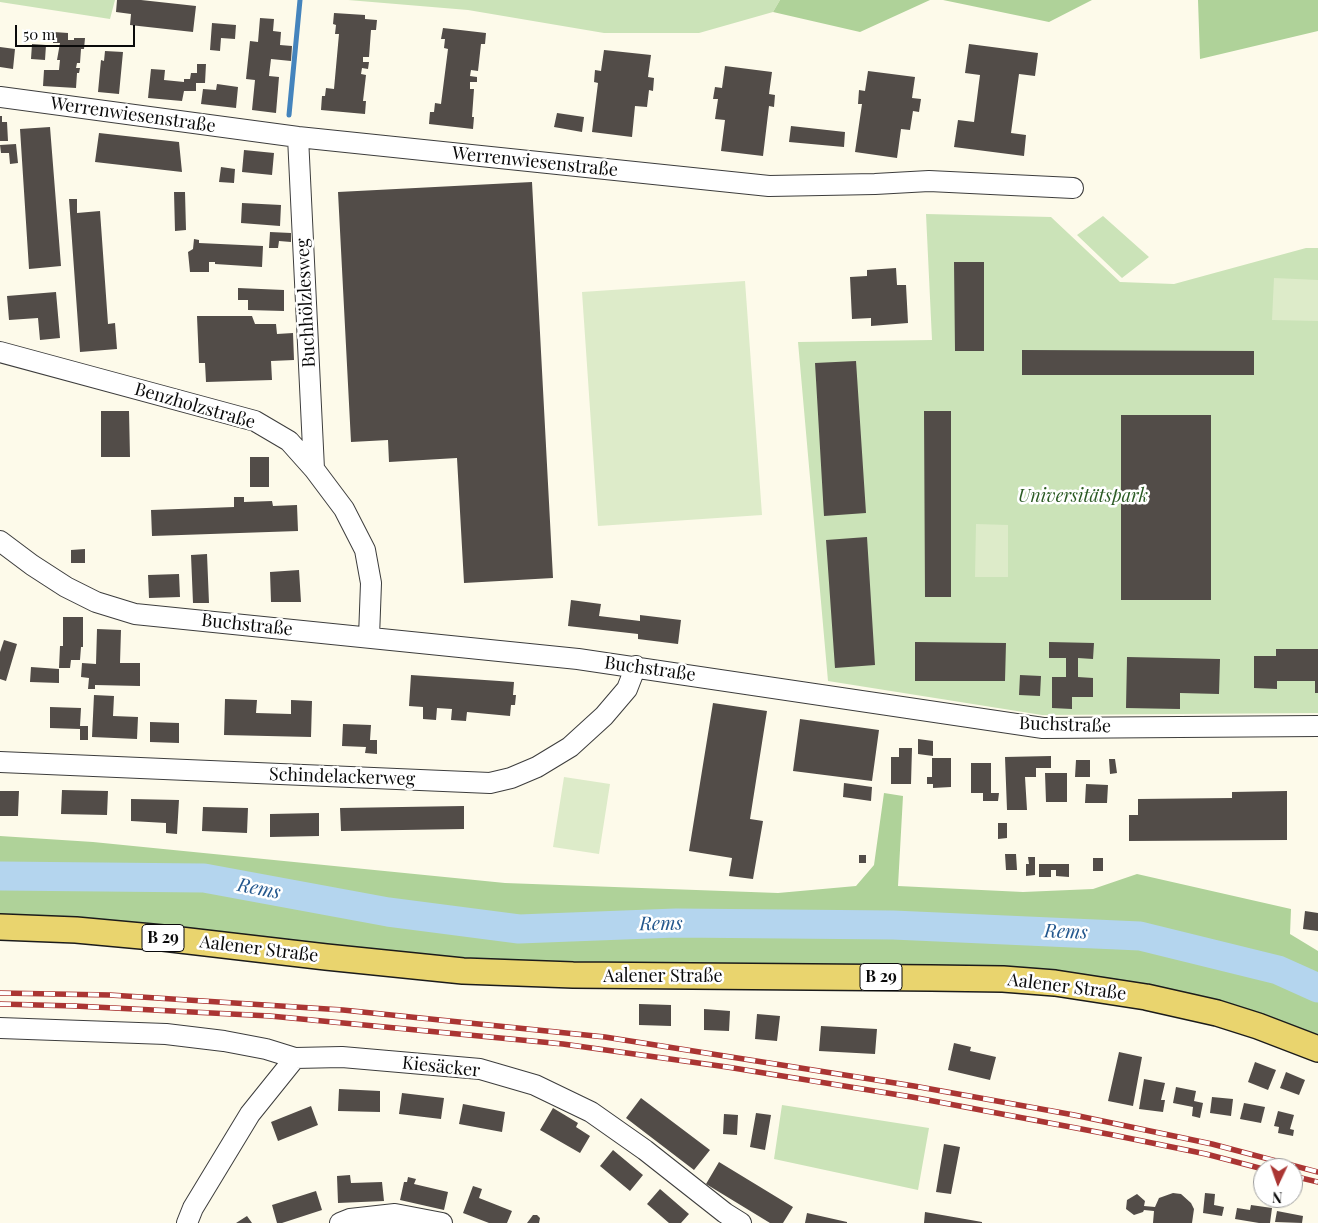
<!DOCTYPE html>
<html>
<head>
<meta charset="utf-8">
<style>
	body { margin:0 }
	#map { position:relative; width:1318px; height:1223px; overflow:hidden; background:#fdfaea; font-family:"Playfair Display",serif }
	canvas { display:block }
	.north { position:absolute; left:1253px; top:1158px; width:50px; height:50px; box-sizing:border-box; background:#fff; border:1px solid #9d9d9d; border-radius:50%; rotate:183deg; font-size:14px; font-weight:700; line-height:20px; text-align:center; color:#0a0a0a }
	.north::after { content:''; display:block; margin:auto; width:18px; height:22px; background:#aa3533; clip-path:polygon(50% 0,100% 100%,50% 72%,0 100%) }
	.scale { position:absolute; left:15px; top:25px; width:120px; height:22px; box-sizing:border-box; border:2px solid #0a0a0a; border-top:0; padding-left:6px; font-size:15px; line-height:18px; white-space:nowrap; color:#0a0a0a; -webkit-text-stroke:4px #fff; paint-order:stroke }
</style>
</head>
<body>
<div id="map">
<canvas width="1318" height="1223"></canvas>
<div class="north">N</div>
<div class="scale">50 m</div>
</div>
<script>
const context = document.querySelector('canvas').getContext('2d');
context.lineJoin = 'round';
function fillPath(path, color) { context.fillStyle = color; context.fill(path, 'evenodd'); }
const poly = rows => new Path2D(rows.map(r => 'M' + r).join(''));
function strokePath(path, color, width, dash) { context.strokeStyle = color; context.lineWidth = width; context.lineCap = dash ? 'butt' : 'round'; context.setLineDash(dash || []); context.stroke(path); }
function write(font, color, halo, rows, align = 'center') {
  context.font = font + ' "Playfair Display",serif'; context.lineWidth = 5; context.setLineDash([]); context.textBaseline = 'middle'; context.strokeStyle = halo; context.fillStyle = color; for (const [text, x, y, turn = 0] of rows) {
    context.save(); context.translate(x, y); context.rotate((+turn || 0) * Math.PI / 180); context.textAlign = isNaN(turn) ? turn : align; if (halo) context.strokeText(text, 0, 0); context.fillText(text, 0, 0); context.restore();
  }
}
const green = poly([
	[0,0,115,0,110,19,0,2],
	[348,0,780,0,773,12,699,33,604,33,468,10],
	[926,214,1051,217,1120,282,1174,284,1306,248,1318,248,1318,713,1042,715,828,681,798,342,932,340],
	[1103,216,1149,257,1122,278,1077,235],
	[782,1105,929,1128,918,1190,774,1159]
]);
const forest = poly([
	[780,0,930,0,860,32,773,12],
	[943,0,1092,0,1049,22],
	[1198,0,1318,0,1318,31,1200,59],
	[884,793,903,796,898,886,1023,892,1093,889,1137,874,1291,909,1290,934,1318,951,1318,1038,1127,983,563,968,330,946,172,926,0,917,0,836,93,842,505,883,778,893,856,886,874,865]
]);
const pitch = poly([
	[1274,278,1318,280,1318,321,1272,320],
	[745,281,762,515,598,526,582,292],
	[976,524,1008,525,1008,577,975,577],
	[564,777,610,784,599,854,553,847]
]);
const stream = poly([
	[289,115,300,0]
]);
const river = poly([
	[0,876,204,878,388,912,519,929,676,923,893,925,1140,936,1278,970,1318,988]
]);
const building = poly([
	[117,0,141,0,196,6,193,32,130,25,131,14,116,12],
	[334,13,365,15,365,19,377,20,376,30,371,30,369,57,363,57,363,62,369,62,368,69,362,68,361,74,366,75,363,101,366,101,365,114,321,110,322,96,325,96,326,88,334,89,339,34,335,34,336,25,333,24],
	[260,18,274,19,273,31,281,32,280,45,292,46,291,61,271,59,269,76,279,77,276,113,252,110,255,80,246,79,250,41,258,42],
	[212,23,236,25,235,39,221,38,220,51,210,50],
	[443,28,486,33,485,44,481,44,478,71,471,70,470,76,477,77,477,82,470,82,470,89,474,89,472,117,474,117,473,129,429,124,430,112,434,112,435,103,441,104,448,49,444,48,445,39,441,39],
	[54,32,68,33,68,40,74,40,74,38,85,38,84,49,81,49,80,63,77,63,76,68,80,68,79,73,77,73,76,88,43,86,44,70,59,70,60,60,57,60,60,43,53,43],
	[32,44,46,45,45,60,31,59],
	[969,44,1038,53,1035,76,1019,74,1011,133,1026,135,1024,156,954,147,958,120,974,122,980,75,965,73],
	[0,47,15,49,13,69,0,67],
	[604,50,651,55,648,77,654,78,653,91,649,90,647,107,635,106,632,137,592,132,598,83,594,82,595,70,601,71],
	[105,51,123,52,119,94,98,92,101,60,104,61],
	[197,64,206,64,205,83,196,83,196,91,184,91,182,101,148,98,151,69,165,70,164,80,184,82,184,79,190,79,191,73,197,73],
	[725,66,772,72,769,94,775,95,774,107,769,106,763,156,721,151,725,120,715,119,718,99,713,99,715,87,722,88],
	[868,71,915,77,912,98,921,99,919,112,913,111,910,130,901,129,897,158,855,152,862,104,858,104,859,90,865,91],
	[217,84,238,87,236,108,201,104,203,89,216,90],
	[557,113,584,117,582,132,554,127],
	[0,116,2,116,2,122,7,122,8,141,0,141],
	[791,126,845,132,844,147,789,142],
	[50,127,61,266,29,269,20,129],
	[99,133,179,142,182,172,95,162],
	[16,144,18,163,10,164,9,153,1,153,0,145],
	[244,150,274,153,272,175,242,172],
	[221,167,235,169,234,183,219,182],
	[532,182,553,578,464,583,457,458,389,462,388,440,351,442,338,192],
	[174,192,185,192,186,230,175,231],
	[69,199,77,199,77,213,100,211,108,324,115,323,117,349,80,352],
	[242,203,281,205,280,226,241,223],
	[270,232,291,233,291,242,279,241,278,248,269,248],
	[194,239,199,240,199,243,263,246,262,267,215,264,215,262,209,262,209,272,190,272,188,252,193,249],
	[954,262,984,262,984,351,955,351],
	[896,268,897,285,906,285,908,323,871,326,871,318,852,319,850,277,867,276,867,270],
	[238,288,284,290,284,311,248,310,248,300,238,300],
	[56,292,60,338,40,340,38,318,9,320,7,296],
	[197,316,252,316,255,324,276,324,277,334,293,333,294,360,271,361,272,380,206,382,205,363,199,363],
	[1022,350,1254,351,1254,375,1022,375],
	[856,361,866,513,824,516,815,363],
	[101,411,129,411,130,457,101,457],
	[924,411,951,411,951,597,925,597],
	[1121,415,1211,415,1211,600,1121,600],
	[250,457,269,457,269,487,250,487],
	[234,497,244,497,244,502,272,501,273,506,297,505,298,531,152,536,151,510,234,507],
	[867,537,875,665,835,668,826,540],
	[85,549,85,563,71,563,71,550],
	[207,554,209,603,193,603,191,555],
	[299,570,301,602,271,602,270,572],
	[179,574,180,597,149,598,148,575],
	[571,600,601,604,599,616,640,621,640,615,681,620,678,644,638,639,638,634,568,626],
	[63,617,83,617,83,647,81,647,80,660,71,660,70,668,59,668,60,646,63,646],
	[97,629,121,630,120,663,140,663,140,686,95,685,95,689,88,689,89,678,81,677,82,663,96,664],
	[4,640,17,644,6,681,0,679,0,652],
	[915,642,1006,643,1005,681,915,681],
	[1049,642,1094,643,1093,659,1078,658,1078,677,1093,678,1093,697,1072,697,1072,709,1052,708,1052,677,1066,677,1066,658,1049,658],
	[1276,649,1318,649,1318,693,1315,693,1315,681,1277,681,1277,689,1254,688,1254,656,1276,656],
	[1127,657,1220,659,1219,694,1180,693,1180,709,1126,708],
	[31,667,59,669,59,683,30,682],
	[411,675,514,682,513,695,516,695,515,705,511,705,510,716,467,712,466,721,451,720,452,709,437,708,436,720,423,719,423,707,409,706],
	[1020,675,1041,676,1040,696,1019,695],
	[94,695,114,696,113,716,138,717,137,739,92,737],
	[225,699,257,700,256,713,291,714,291,700,312,701,311,737,224,735],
	[713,703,767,711,750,819,763,821,753,879,729,876,732,858,689,851],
	[50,707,81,708,80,726,88,726,88,740,80,740,80,729,50,728],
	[800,719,879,730,872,781,793,771],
	[150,722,179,723,179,743,150,742],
	[343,724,371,725,370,740,377,740,377,754,365,753,366,747,342,746],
	[918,739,933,741,933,756,918,754],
	[899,748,912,748,911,784,891,784,891,757,899,757],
	[1051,756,1051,768,1036,768,1036,777,1025,777,1027,810,1007,810,1005,757],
	[932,758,951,758,951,787,933,788,933,784,927,784,927,777,932,777],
	[1109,759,1115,759,1117,773,1110,774],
	[1076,760,1090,760,1090,777,1075,777],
	[971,763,991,763,991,793,999,793,998,801,983,801,983,793,971,793],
	[1045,773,1067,773,1067,802,1046,802],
	[844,783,872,787,871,801,843,797],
	[1086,784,1108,785,1107,803,1085,803],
	[62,790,108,791,107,815,61,814],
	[0,791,19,791,18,816,0,816],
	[1287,791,1287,840,1129,841,1129,815,1138,815,1138,799,1232,798,1232,792],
	[131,799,179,800,177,834,166,833,166,823,131,821],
	[464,806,464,829,341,831,340,808],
	[203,807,248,808,247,833,202,831],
	[319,813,319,836,270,837,270,814],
	[998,823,1007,823,1007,838,998,839],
	[1005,854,1016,854,1017,870,1006,870],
	[859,855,866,855,866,863,859,863],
	[1028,857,1035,857,1035,875,1026,876,1026,864,1029,864],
	[1093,858,1103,858,1103,871,1093,871],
	[1039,864,1069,864,1069,877,1056,876,1056,870,1051,870,1051,877,1039,877],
	[1305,911,1318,913,1318,931,1303,929],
	[639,1004,671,1005,671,1026,639,1025],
	[704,1009,730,1011,729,1031,704,1030],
	[757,1014,780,1016,777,1041,755,1039],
	[821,1026,877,1029,875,1054,819,1051],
	[954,1043,971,1047,970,1051,996,1057,990,1080,948,1070],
	[1119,1052,1142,1057,1133,1106,1108,1101],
	[1255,1062,1276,1070,1268,1090,1248,1082],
	[1286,1072,1305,1080,1299,1095,1280,1088],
	[1144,1079,1165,1083,1161,1100,1165,1100,1163,1112,1139,1109],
	[1176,1087,1196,1091,1194,1101,1203,1103,1200,1118,1192,1116,1193,1107,1173,1103],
	[339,1089,380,1091,380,1112,338,1111],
	[402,1093,444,1098,441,1119,399,1114],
	[1212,1097,1233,1099,1231,1116,1210,1113],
	[641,1098,710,1150,694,1170,626,1118],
	[1244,1103,1265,1107,1261,1123,1240,1119],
	[463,1104,505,1112,502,1132,459,1124],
	[311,1106,318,1125,278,1141,271,1122],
	[553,1108,578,1123,576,1127,590,1136,580,1153,540,1130],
	[1278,1111,1294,1115,1290,1129,1294,1130,1293,1136,1278,1133,1279,1127,1274,1126],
	[756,1113,771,1115,765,1150,750,1147],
	[724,1114,738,1115,737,1135,723,1134],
	[944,1144,960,1147,951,1194,936,1192],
	[613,1150,643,1175,630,1191,600,1166],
	[719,1162,793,1207,783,1223,770,1223,706,1184],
	[350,1175,351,1183,382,1182,384,1201,338,1203,337,1176],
	[408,1177,416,1179,414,1184,448,1192,444,1210,400,1200,404,1182,407,1182],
	[473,1186,482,1189,479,1198,512,1211,507,1223,489,1223,463,1213],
	[660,1189,689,1214,681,1223,669,1223,647,1204],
	[316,1191,322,1210,282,1223,277,1223,272,1205],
	[1173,1193,1181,1194,1191,1203,1194,1209,1192,1223,1153,1223,1154,1211,1144,1210,1143,1212,1134,1215,1126,1209,1127,1200,1137,1194,1145,1201,1144,1206,1155,1207,1159,1198],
	[1205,1193,1215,1194,1214,1205,1224,1207,1222,1216,1203,1213],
	[1251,1205,1272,1208,1270,1223,1259,1223,1235,1219,1237,1208,1250,1210],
	[1277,1211,1303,1216,1302,1223,1275,1222],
	[925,1212,982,1222,982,1223,924,1223],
	[807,1213,847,1222,847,1223,805,1223],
	[533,1215,537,1215,540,1218,539,1223,527,1223],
	[247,1216,252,1223,236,1223]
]);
const minor = poly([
	[0,97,298,137,769,186,875,184,929,181,1073,188],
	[298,137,314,469],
	[0,352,255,421,289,441,314,469,344,509,365,550,371,583,369,637],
	[0,541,32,565,66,587,96,602,135,614,578,659,1043,728,1318,726],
	[0,762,490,783,511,778,537,767,570,747,604,716,627,689,636,666],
	[0,1028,166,1034,224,1041,266,1049,295,1058,342,1057,480,1069,535,1085,591,1112,645,1150,725,1213,741,1223],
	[187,1223,193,1208,250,1114,295,1058],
	[340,1223,350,1219,395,1214,442,1223]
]);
const major = poly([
	[0,927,76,930,163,938,326,957,463,971,573,975,931,978,1003,979,1055,983,1146,997,1217,1013,1258,1026,1318,1049]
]);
const rail = poly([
	[0,993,110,995,343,1010,605,1037,914,1086,1074,1115,1212,1144,1318,1172],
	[0,1004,75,1006,270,1016,563,1044,727,1067,912,1097,1113,1135,1206,1154,1263,1169],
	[1293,1176,1318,1182]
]);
const shields = [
	[163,938,42],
	[881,977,42]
];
const shieldNames = [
	["B 29",163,938],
	["B 29",881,977]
];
const streetNames = [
	["Werrenwiesenstraße",133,115,8],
	["Werrenwiesenstraße",535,162,6],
	["Buchhölzlesweg",306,303,-93],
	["Benzholzstraße",195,406,16],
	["Buchstraße",247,625,6],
	["Buchstraße",650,669,8],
	["Buchstraße",1065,725,2],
	["Schindelackerweg",342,777,2],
	["Aalener Straße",259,949,7],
	["Aalener Straße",663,976],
	["Aalener Straße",1067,987,7],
	["Kiesäcker",441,1067,6]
];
const parkNames = [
	["Universitätspark",1083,496]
];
const waterNames = [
	["Rems",259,889,11],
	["Rems",661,924,-1],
	["Rems",1066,932,2]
];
fillPath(green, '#cbe3b8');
fillPath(forest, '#afd299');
fillPath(pitch, '#ddebc9');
strokePath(stream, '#4484bd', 5);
strokePath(river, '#b4d5ee', 29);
fillPath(building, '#524c48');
strokePath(minor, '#3d3d3d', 22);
strokePath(major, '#1b1b1b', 28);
strokePath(minor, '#fff', 20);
strokePath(major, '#e9d46e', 25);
strokePath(rail, '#aa3533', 5.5);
strokePath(rail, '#fff', 4, [11]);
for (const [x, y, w] of shields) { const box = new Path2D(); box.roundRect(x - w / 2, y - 13.5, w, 27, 4); context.fillStyle = '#fff'; context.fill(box); strokePath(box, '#0a0a0a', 1); }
write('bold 16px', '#0a0a0a', null, shieldNames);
write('18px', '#0a0a0a', '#fff', streetNames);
write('italic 18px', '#2a5a23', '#fff', parkNames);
write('italic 19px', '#23578d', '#fff', waterNames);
</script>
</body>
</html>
